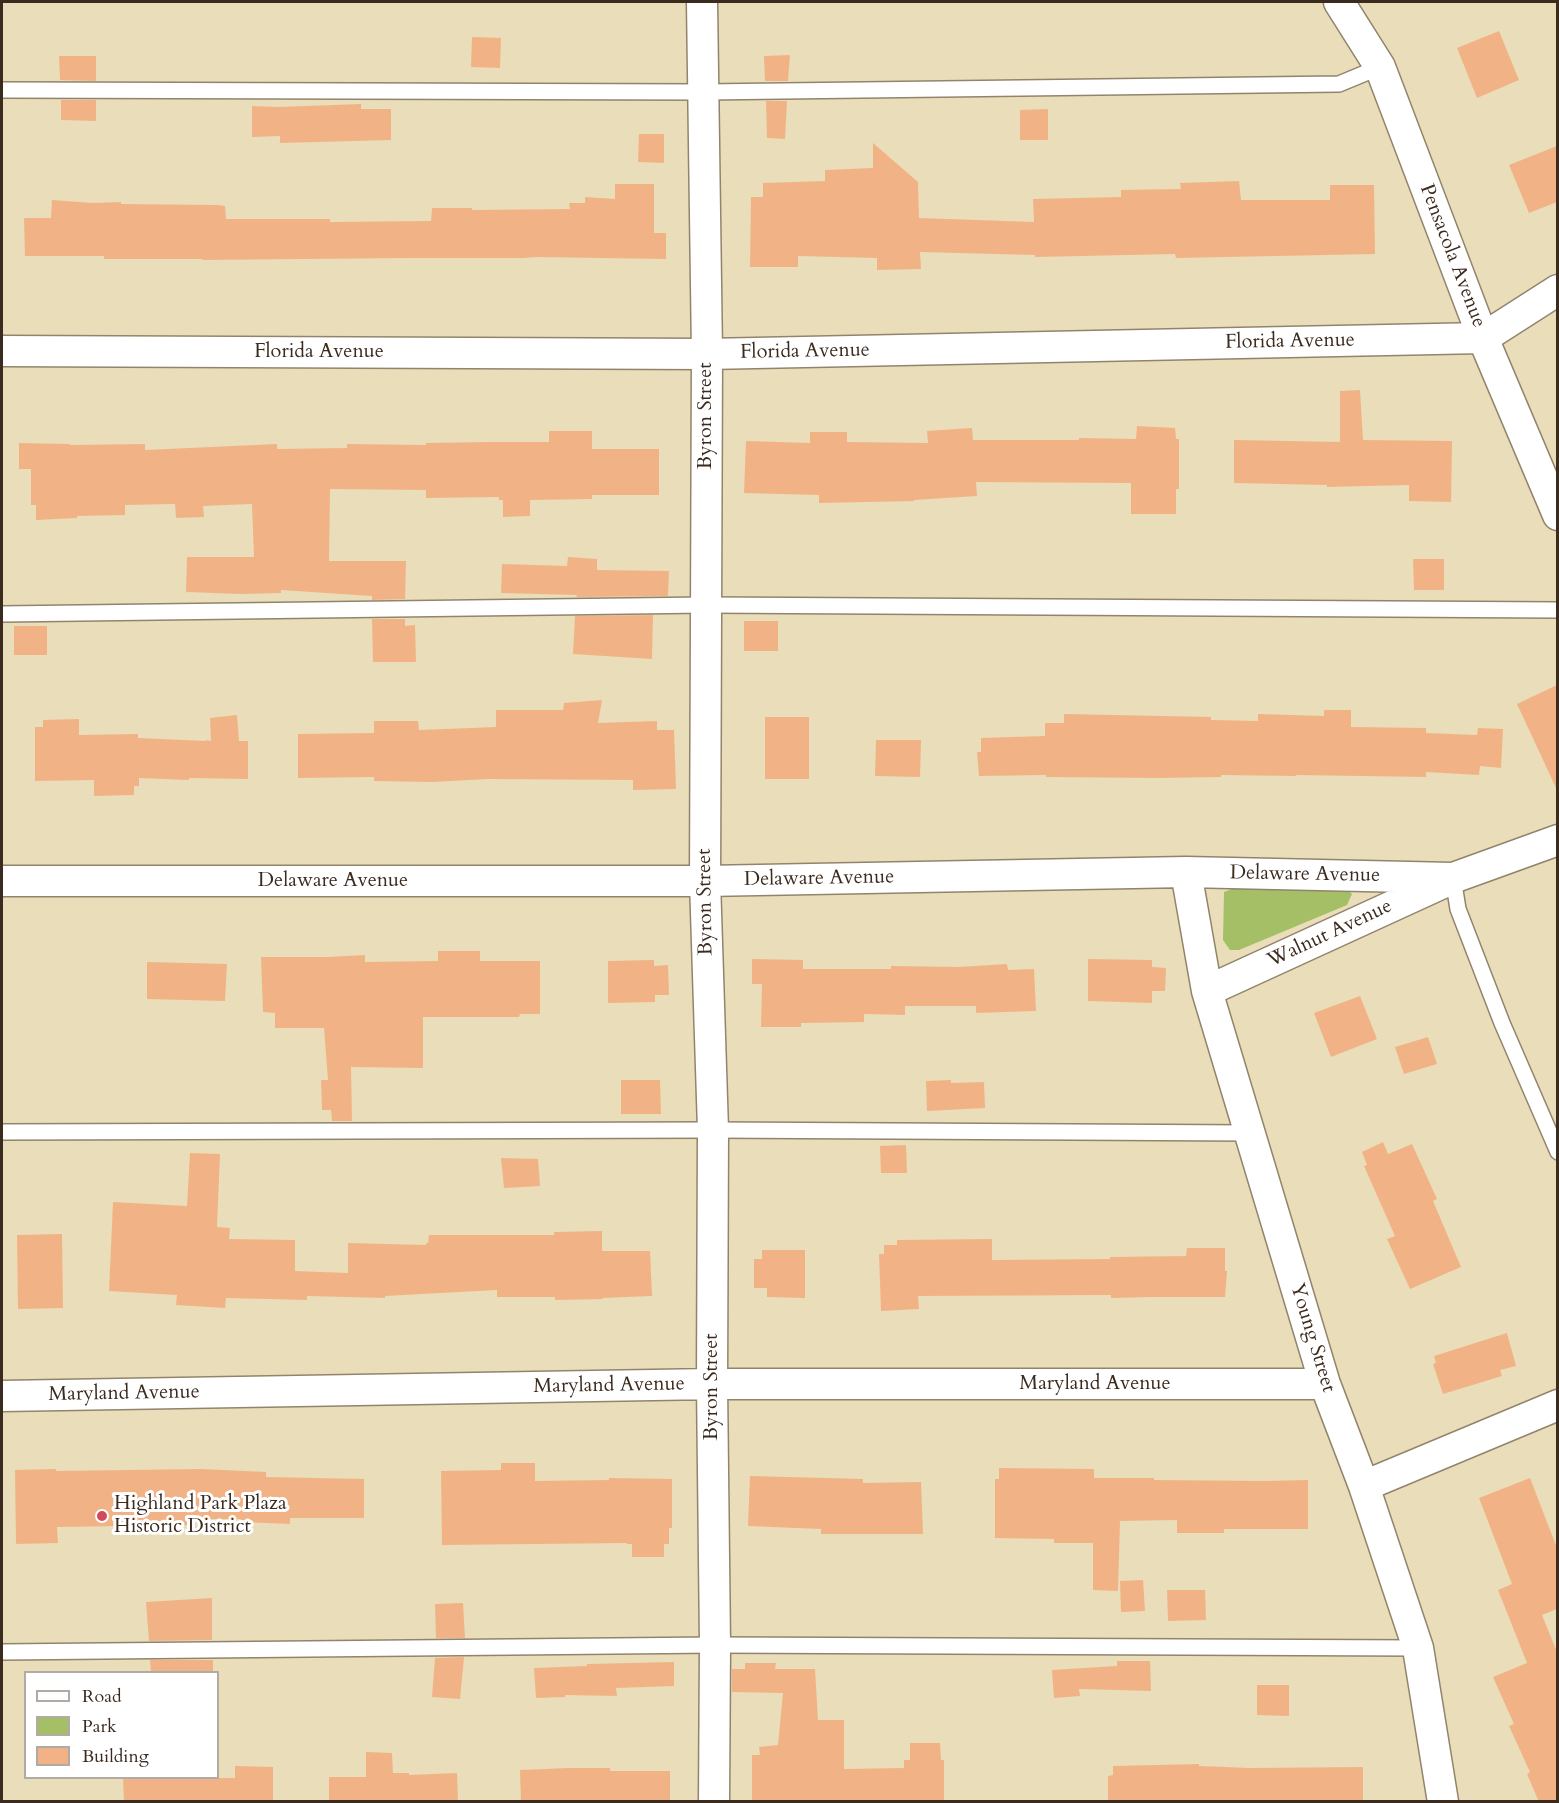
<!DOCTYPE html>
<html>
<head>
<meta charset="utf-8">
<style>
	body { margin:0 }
	#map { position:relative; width:1559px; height:1803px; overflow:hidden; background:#e9deb9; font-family:Cardo,serif }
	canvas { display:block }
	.frame { position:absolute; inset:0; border:3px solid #3b2a1e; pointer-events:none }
	.legend { position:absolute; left:24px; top:1671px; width:195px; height:108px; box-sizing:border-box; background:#fff; border:2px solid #b1aaa5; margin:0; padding:8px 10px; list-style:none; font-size:18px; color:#3b2a1e }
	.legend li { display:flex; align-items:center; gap:12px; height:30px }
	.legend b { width:30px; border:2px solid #b1aaa5 }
</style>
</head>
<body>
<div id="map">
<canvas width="1559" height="1803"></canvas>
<div class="frame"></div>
<ul class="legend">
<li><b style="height:8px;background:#fff"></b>Road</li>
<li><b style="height:16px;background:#a4bf65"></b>Park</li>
<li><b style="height:16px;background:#f1b386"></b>Building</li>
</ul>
</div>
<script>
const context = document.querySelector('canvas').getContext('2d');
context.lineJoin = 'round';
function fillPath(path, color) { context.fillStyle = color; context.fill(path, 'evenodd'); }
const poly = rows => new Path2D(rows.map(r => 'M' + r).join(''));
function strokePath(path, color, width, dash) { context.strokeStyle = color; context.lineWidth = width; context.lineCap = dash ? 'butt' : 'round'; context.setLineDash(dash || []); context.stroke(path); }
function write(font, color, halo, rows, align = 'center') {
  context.font = font + ' Cardo,serif'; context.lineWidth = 6; context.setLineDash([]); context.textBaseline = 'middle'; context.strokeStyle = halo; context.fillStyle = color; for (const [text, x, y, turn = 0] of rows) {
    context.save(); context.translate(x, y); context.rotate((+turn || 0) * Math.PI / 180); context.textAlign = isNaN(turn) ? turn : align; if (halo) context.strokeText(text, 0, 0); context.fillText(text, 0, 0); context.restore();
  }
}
const green = poly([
	[1345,887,1352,894,1347,905,1239,950,1230,950,1223,940,1224,892,1235,888]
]);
const building = poly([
	[1499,31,1519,80,1477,98,1457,48],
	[472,37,501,38,500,68,471,67],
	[790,55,788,81,765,81,764,56],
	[59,56,96,56,96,81,60,80],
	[61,100,96,100,96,121,61,120],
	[766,101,787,101,785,139,767,138],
	[361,104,361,109,391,109,391,140,280,143,280,136,252,137,252,106,279,107],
	[1048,109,1048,140,1020,140,1020,110],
	[639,134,664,134,664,163,638,162],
	[873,143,918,182,919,218,1034,222,1033,199,1121,197,1121,190,1181,189,1180,183,1239,181,1241,200,1330,200,1330,185,1374,185,1375,254,1176,258,1175,254,1035,257,1035,255,920,252,921,269,877,270,877,258,798,256,798,267,750,267,751,197,763,197,763,183,825,181,825,170,873,168],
	[1557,146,1557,202,1529,213,1509,165],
	[615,184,654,184,654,233,666,233,666,259,537,257,524,258,407,258,202,260,202,259,104,259,104,256,25,256,24,218,51,218,52,200,93,203,121,202,121,204,217,205,225,206,226,219,330,219,330,222,431,221,432,208,472,208,472,210,570,209,569,203,585,203,585,197,615,199],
	[1360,390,1363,440,1452,441,1451,502,1409,501,1409,485,1327,487,1327,485,1234,483,1234,440,1340,442,1340,391],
	[1137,426,1175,428,1176,439,1179,439,1179,489,1176,489,1176,514,1131,514,1131,483,976,482,977,496,914,500,914,501,819,503,819,495,744,493,746,441,810,443,810,432,847,432,847,442,928,443,927,431,972,428,973,440,1079,440,1079,438,1136,439],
	[549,431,592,431,592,449,659,449,659,495,592,495,592,499,530,500,530,516,503,517,503,500,499,500,499,497,426,498,426,490,330,489,329,561,406,561,405,599,372,600,372,596,281,590,281,593,240,594,186,592,187,557,254,557,252,504,203,506,204,517,176,518,175,504,125,505,125,515,77,516,77,518,36,520,36,505,31,505,31,469,19,469,19,443,70,444,70,445,145,444,145,450,277,444,277,449,347,448,347,444,426,445,426,443,489,442,549,442],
	[568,557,597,559,597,570,669,571,668,596,576,597,577,595,501,593,502,564,567,566],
	[1413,559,1444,559,1444,590,1414,590],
	[653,615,652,659,573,654,575,616],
	[372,619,405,619,405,626,415,625,416,662,373,662],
	[744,621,778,621,778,651,744,651],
	[14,626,47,626,47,655,14,655],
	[1557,685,1557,790,1517,704],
	[602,700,598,723,657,721,657,730,674,730,676,789,633,790,633,780,488,779,432,782,374,781,374,777,298,778,298,734,374,733,374,721,418,721,419,730,496,727,496,710,563,710,564,703],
	[1324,710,1351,710,1351,727,1426,728,1426,733,1477,735,1478,728,1503,729,1501,768,1480,766,1479,775,1426,772,1426,777,1296,775,1296,776,1221,775,1221,777,1157,778,1046,777,1046,775,979,776,977,752,981,752,981,738,1045,736,1045,723,1064,723,1064,714,1211,717,1211,720,1258,721,1258,714,1324,716],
	[237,715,239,741,248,741,248,779,189,778,189,780,139,778,139,786,134,786,134,795,94,796,94,780,35,781,35,727,43,727,43,720,79,719,79,735,138,734,138,738,206,741,206,740,211,741,210,718],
	[765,717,809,717,809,779,765,779],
	[876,740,921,740,920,777,875,776],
	[438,951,480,951,480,961,540,961,540,1014,520,1014,519,1017,423,1017,423,1068,351,1067,352,1121,332,1121,331,1110,322,1110,321,1080,328,1080,324,1028,275,1028,275,1013,263,1012,261,957,327,957,365,955,365,962,438,961],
	[752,959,803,960,803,969,891,969,891,966,959,967,1007,964,1008,970,1034,969,1036,1011,976,1013,976,1006,905,1006,905,1015,864,1014,864,1022,801,1023,801,1027,761,1027,762,984,752,984],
	[1088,959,1152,960,1152,967,1166,968,1165,991,1152,991,1152,1003,1088,1001],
	[654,960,654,966,668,965,669,995,655,995,655,1002,608,1003,608,961],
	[147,962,227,964,225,1001,147,999],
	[1360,996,1377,1039,1331,1057,1314,1013],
	[1428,1037,1437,1064,1404,1074,1395,1047],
	[621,1080,660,1080,661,1114,621,1114],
	[951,1080,951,1083,984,1082,985,1108,927,1111,926,1081],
	[1383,1142,1388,1154,1412,1144,1437,1199,1433,1201,1461,1267,1410,1289,1387,1239,1395,1236,1364,1166,1367,1165,1362,1152],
	[906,1145,907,1173,881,1173,880,1146],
	[190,1153,220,1154,217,1227,230,1228,229,1239,295,1240,295,1271,348,1273,348,1243,426,1245,426,1243,428,1243,429,1235,554,1235,554,1232,602,1231,602,1251,650,1251,652,1296,603,1298,603,1299,555,1300,555,1297,497,1297,497,1290,385,1296,385,1298,307,1296,307,1300,226,1298,225,1308,176,1305,177,1295,109,1291,113,1202,187,1206],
	[501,1158,538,1159,540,1186,504,1188],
	[62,1234,63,1308,18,1309,17,1235],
	[992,1239,992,1260,1110,1259,1110,1257,1186,1256,1187,1248,1225,1248,1225,1271,1227,1271,1225,1297,1152,1297,1111,1298,1111,1295,918,1296,919,1309,881,1311,879,1254,884,1254,884,1245,897,1245,897,1240],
	[762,1250,805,1250,805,1298,767,1297,767,1288,754,1288,754,1259,762,1259],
	[1507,1333,1516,1366,1500,1370,1502,1376,1443,1394,1433,1364,1436,1363,1434,1356],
	[501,1463,535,1463,535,1481,609,1480,609,1478,672,1479,672,1528,669,1528,669,1544,664,1544,664,1557,632,1557,632,1544,627,1544,627,1543,442,1545,441,1471,501,1470],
	[999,1468,1094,1469,1094,1478,1154,1478,1154,1480,1265,1481,1308,1480,1308,1529,1224,1529,1224,1533,1177,1533,1177,1520,1120,1521,1118,1591,1093,1590,1093,1543,1054,1543,1054,1539,995,1538,995,1479,999,1479],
	[56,1469,56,1471,201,1469,266,1472,266,1477,364,1479,364,1518,290,1518,290,1524,241,1522,241,1519,191,1519,191,1525,164,1526,164,1532,123,1533,123,1526,57,1527,58,1543,16,1544,15,1470],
	[750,1476,863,1479,863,1483,921,1482,923,1534,821,1534,821,1529,748,1526],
	[1530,1478,1557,1548,1557,1609,1542,1615,1557,1652,1557,1802,1539,1802,1527,1774,1530,1772,1509,1726,1514,1724,1493,1677,1527,1663,1498,1590,1512,1584,1479,1498],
	[1143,1580,1145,1611,1121,1612,1120,1581],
	[1167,1590,1205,1590,1206,1620,1168,1621],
	[212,1598,212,1640,149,1641,146,1602],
	[463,1603,465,1638,436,1638,435,1604],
	[464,1657,460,1699,432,1697,435,1658],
	[150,1660,213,1660,213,1672,151,1672],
	[1117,1661,1150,1661,1151,1691,1079,1689,1080,1696,1054,1698,1052,1670,1117,1666],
	[674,1662,674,1686,616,1688,617,1696,565,1695,565,1697,536,1698,534,1668,587,1666,587,1664],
	[745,1663,776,1663,775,1669,815,1669,818,1720,844,1720,844,1769,904,1768,904,1760,910,1760,910,1743,940,1743,941,1760,944,1760,944,1802,752,1802,752,1755,760,1755,759,1747,778,1745,783,1693,732,1692,732,1669,745,1669],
	[1257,1685,1289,1685,1289,1716,1257,1715],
	[366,1752,392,1753,393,1773,409,1773,409,1775,457,1773,458,1802,329,1802,329,1777,366,1777],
	[1199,1764,1199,1766,1250,1768,1363,1767,1363,1802,1108,1802,1108,1776,1113,1775,1113,1766],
	[235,1766,273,1767,273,1802,124,1802,123,1778,235,1778],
	[568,1768,610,1768,610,1771,670,1771,670,1802,521,1802,520,1770]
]);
const service = poly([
	[2,90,704,92,1339,84,1380,67],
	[2,614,706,605,1558,610],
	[1453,878,1458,909,1502,1023,1558,1152],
	[2,1132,713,1130,1250,1133],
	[2,1652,715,1645,1418,1648]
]);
const minor = poly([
	[702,2,707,354,705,881,713,1130,712,1384,715,1645,714,1802],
	[1339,2,1380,67,1483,338,1558,515],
	[2,351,707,354,1483,338,1558,290],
	[1186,872,1207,991,1325,1384,1364,1486,1418,1648,1443,1802],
	[2,881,705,881,1186,872,1453,878,1558,840],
	[1207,991,1447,881],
	[2,1396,712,1384,1325,1384],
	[1364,1486,1558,1405]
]);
const markers = [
	[102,1516,6,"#d1495b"]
];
const streetNames = [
	["Pensacola Avenue",1452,256,69],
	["Florida Avenue",1290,342,-1],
	["Florida Avenue",319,352],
	["Florida Avenue",805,352,-1],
	["Byron Street",706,416,-90],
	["Delaware Avenue",1305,875,1],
	["Delaware Avenue",819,879,-1],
	["Delaware Avenue",333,881],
	["Byron Street",706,902,-91],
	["Walnut Avenue",1330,934,-25],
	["Young Street",1312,1338,73],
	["Maryland Avenue",1095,1384],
	["Maryland Avenue",609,1386,-1],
	["Byron Street",712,1387,-90],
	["Maryland Avenue",124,1394,-1]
];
const poiNames = [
	["Highland Park Plaza",114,1504],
	["Historic District",114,1527]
];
fillPath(green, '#a4bf65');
fillPath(building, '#f1b386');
strokePath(service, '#92846c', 18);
strokePath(minor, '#92846c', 33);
strokePath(service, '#fff', 15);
strokePath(minor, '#fff', 30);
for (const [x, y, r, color] of markers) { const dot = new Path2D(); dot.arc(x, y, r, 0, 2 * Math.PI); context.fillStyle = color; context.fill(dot); strokePath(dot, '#fff', 2); }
write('20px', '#3b2a1e', '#fff', streetNames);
write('20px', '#3b2a1e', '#fff', poiNames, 'left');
</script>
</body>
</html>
